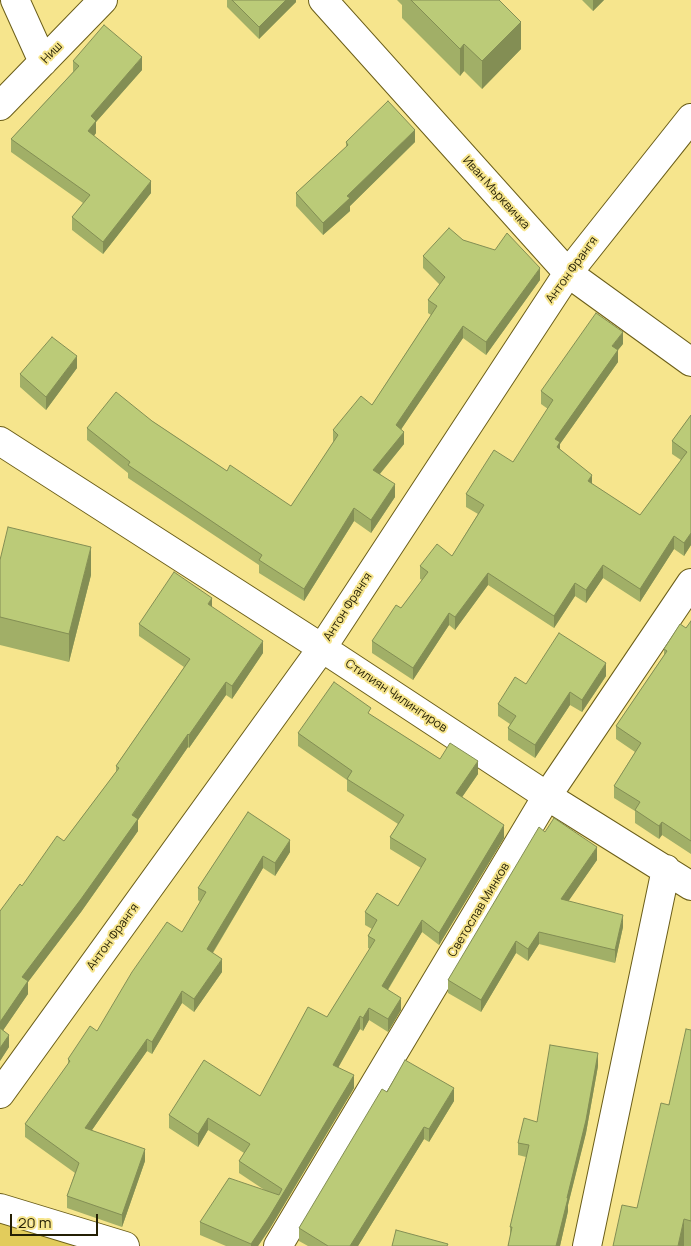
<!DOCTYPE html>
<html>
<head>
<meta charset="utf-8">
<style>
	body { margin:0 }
	#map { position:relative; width:691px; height:1246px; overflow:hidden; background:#f6e58d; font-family:Manrope,sans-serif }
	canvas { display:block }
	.scale { position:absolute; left:10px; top:1214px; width:88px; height:22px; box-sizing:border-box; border:2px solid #241f04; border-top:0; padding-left:6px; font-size:15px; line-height:18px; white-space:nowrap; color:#241f04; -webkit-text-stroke:4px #f6e58d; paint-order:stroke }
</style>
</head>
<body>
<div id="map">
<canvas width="691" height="1246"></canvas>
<div class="scale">20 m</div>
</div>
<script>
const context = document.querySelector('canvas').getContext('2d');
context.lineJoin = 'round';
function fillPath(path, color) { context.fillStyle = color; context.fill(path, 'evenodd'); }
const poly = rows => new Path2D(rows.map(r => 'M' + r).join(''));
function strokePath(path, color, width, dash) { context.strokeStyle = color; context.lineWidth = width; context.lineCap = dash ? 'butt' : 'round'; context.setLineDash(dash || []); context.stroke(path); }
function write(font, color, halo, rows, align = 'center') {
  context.font = font + ' Manrope,sans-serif'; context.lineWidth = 4; context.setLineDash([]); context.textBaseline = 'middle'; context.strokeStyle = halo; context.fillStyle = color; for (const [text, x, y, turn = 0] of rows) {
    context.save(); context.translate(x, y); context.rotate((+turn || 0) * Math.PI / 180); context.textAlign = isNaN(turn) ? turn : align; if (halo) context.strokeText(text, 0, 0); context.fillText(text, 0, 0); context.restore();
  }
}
const green = poly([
	[0,1223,94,1246,0,1246]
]);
const minor = poly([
	[15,0,43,62],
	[323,0,568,273,691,362],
	[0,106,103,0],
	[0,441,322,648,547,796,691,886],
	[0,1094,322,648,568,273,691,118],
	[0,1208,125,1246],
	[278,1246,547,796,691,583],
	[587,1246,666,869]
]);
const wall = poly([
	[227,0,296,0,296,2,259,39,227,7],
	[397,0,499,0,521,49,482,89,464,71,460,76,402,18,402,5],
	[582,0,604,0,593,11],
	[73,61,142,70,96,122,96,133,94,136,151,193,103,254,72,230,72,217,83,203,11,152,11,139,73,72],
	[346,142,415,142,350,206,350,211,323,235,296,206,296,193,346,147],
	[463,240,540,280,486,355,463,338,401,429,404,444,380,474,395,497,371,533,354,521,304,601,259,573,259,565,128,478,128,473,87,440,87,428,152,421,227,471,291,506,333,443,333,430,372,405,431,315,428,313,428,300,440,285,423,268,423,256],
	[623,344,618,350,618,362,560,444,560,449,592,484,640,515,681,460,672,454,672,441,691,415,691,545,684,556,674,549,640,602,603,578,586,603,575,596,554,628,488,585,455,630,449,625,413,680,372,653,372,641,401,608,422,580,420,579,420,566,452,556,478,514,466,507,466,494,513,462,548,409,541,404,541,391],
	[77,368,46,410,20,387,20,374],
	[0,560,91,575,69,662,0,645],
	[212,607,263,653,232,699,226,695,189,748,188,747,138,820,138,831,81,912,28,982,28,994,3,1030,9,1047,0,1061,0,911,64,841,116,772,116,766,184,667,139,636,139,624],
	[691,621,691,854,662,835,659,839,635,823,635,811,614,798,614,786,635,752,616,739,616,726,664,655,664,649,686,628],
	[606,676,582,712,570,705,535,758,508,740,508,728,510,724,498,716,498,704,526,684],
	[371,715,440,759,478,774,462,797,504,838,439,945,422,932,388,990,401,1010,388,1032,369,1020,363,1031,360,1029,338,1067,354,1088,269,1230,258,1246,226,1246,200,1235,200,1222,266,1191,239,1173,239,1161,244,1153,208,1130,198,1147,169,1128,169,1115,260,1096,327,1017,370,949,368,948,368,936,372,929,365,925,365,912,398,906,421,868,390,849,390,837,398,824,347,791,347,780,298,746,298,733],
	[248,812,290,852,275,876,263,868,213,953,222,972,194,1012,182,1003,152,1054,147,1051,92,1130,145,1161,122,1227,67,1208,67,1196,75,1173,25,1137,25,1124,68,1064,68,1059,97,1031,182,932,200,902,198,900,198,888],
	[545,832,597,860,568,901,623,927,615,963,539,944,528,961,516,953,481,1012,448,993,448,980],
	[691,1030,691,1246,613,1246,637,1208],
	[598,1066,586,1133,568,1205,568,1211,560,1246,508,1246,510,1239,510,1227,526,1157,518,1155,518,1143,537,1122],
	[387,1092,454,1101,429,1142,424,1139,358,1246,308,1246,299,1241,299,1228]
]);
const shadedWall = poly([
	[286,0,296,0,296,2,259,39,259,27],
	[593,0,604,0,593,11],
	[521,22,521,49,482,89,482,61],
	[464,44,464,71,460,76,460,49],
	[142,57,142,70,96,122,96,133,88,144,88,131,91,116],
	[415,130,415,142,350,206,350,211,323,235,323,223,347,196],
	[151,181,151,193,103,254,103,242],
	[540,268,540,280,486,355,486,342],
	[463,326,463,338,396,437,396,425],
	[623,332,623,344,618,350,618,362,560,444,560,455,557,459,555,439,612,346],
	[77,356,77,368,46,410,46,397],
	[404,432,404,444,373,482,373,470],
	[592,475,592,488,588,481],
	[395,484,395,497,371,533,371,520],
	[354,508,354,521,304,601,304,589],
	[691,533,691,545,684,556,684,543],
	[674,536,674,549,640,602,640,589],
	[91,547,91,575,69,662,69,634],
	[603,565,603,578,586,603,586,590],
	[488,573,488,585,455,630,455,617],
	[575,583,575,596,554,628,554,616],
	[212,598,212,611,208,604],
	[449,613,449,625,413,680,413,668],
	[263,641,263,653,232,699,232,686],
	[606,663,606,676,582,712,582,700],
	[226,682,226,695,189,748,189,735],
	[570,692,570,705,535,758,535,745],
	[188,734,188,747,138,820,138,831,81,912,28,982,28,994,0,1035,0,1022,22,977],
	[478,761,478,774,456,806,456,793],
	[662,822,662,835,659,839,659,826],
	[504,825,504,838,439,945,439,933],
	[290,840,290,852,275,876,275,863],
	[597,847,597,860,561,912,561,899],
	[263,856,263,868,207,962,207,949],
	[623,915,623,927,615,963,615,950],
	[422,920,422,932,382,999,382,986],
	[539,932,539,944,528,961,528,949],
	[516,941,516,953,481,1012,481,1000],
	[222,959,222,972,194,1012,194,999],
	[182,991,182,1003,152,1054,152,1042],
	[401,998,401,1010,388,1032,388,1019],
	[369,1008,369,1020,363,1031,363,1018],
	[360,1016,360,1029,333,1077,333,1065],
	[9,1035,9,1047,0,1061,0,1048],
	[147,1039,147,1051,85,1140,85,1128],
	[598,1053,598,1066,586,1133,568,1205,568,1211,560,1246,556,1246],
	[354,1075,354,1088,269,1230,258,1246,251,1246,251,1244],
	[454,1088,454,1101,429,1142,429,1129],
	[208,1118,208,1130,198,1147,198,1134],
	[424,1127,424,1139,358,1246,350,1246],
	[145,1149,145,1161,122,1227,122,1215],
	[684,1219,684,1246,678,1246]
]);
const building = poly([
	[232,0,286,0,259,27,232,0],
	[411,0,499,0,521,22,482,61,464,44,460,49,411,0],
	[104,25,142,57,91,116,96,121,88,131,151,181,103,242,72,217,90,195,11,139,79,66,73,61,104,25],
	[388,101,415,130,347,196,350,198,323,223,296,193,348,145,346,142,388,101],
	[449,228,463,240,495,250,507,233,540,268,486,342,463,326,396,425,404,432,373,470,395,484,371,520,354,508,304,589,259,560,262,555,128,465,130,462,87,428,116,392,152,421,227,471,230,465,291,506,338,435,333,430,361,396,372,405,437,306,428,300,445,277,423,256,449,228],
	[596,313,623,332,612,346,618,350,555,439,560,442,557,447,592,475,588,481,640,515,687,452,672,441,691,415,691,533,684,543,674,536,640,589,603,565,586,590,575,583,554,616,488,573,455,617,449,613,413,668,372,641,396,605,401,608,428,572,420,566,437,544,452,556,484,505,466,494,494,450,513,462,553,400,541,391,596,313],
	[52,337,77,356,46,397,20,374,52,337],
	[8,527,91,547,69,634,0,617,0,560,8,527],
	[174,572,212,598,208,604,263,641,232,686,226,682,189,735,188,734,132,815,138,819,81,899,22,977,28,981,0,1022,0,911,20,884,22,886,57,836,64,841,119,768,116,766,190,659,139,624,174,572],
	[691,621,691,841,662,822,659,826,635,810,640,802,614,786,641,743,616,726,667,651,664,649,680,624,686,628,691,621],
	[559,633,606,663,582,700,570,692,535,745,508,728,516,716,498,704,515,677,526,684,559,633],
	[334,682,371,708,368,713,440,759,450,743,478,761,456,793,504,825,439,933,422,920,382,986,401,998,388,1019,369,1008,363,1018,360,1016,333,1065,354,1075,269,1217,251,1244,200,1222,229,1178,279,1195,282,1189,239,1161,250,1144,208,1118,198,1134,169,1115,204,1060,260,1096,308,1007,327,1017,375,940,368,936,377,920,365,912,377,893,398,906,426,859,390,837,404,815,347,779,352,771,298,733,334,682],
	[248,812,290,840,275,863,263,856,207,949,222,959,194,999,182,991,152,1042,147,1039,85,1128,145,1149,122,1215,67,1196,79,1163,25,1124,70,1061,68,1059,90,1026,97,1031,132,972,167,922,182,932,206,892,198,888,248,812],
	[554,818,597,847,561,899,623,915,615,950,539,932,528,949,516,941,481,1000,448,980,539,827,545,832,554,818],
	[0,1028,9,1035,0,1048,0,1028],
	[686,1029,691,1030,691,1221,684,1219,678,1246,613,1246,622,1205,637,1208,661,1103,669,1105,686,1029],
	[550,1045,598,1053,586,1120,567,1198,568,1198,556,1246,508,1246,512,1227,510,1227,529,1145,518,1143,524,1118,537,1122,550,1045],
	[405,1060,454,1088,429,1129,424,1127,350,1246,328,1246,299,1228,382,1089,387,1092,405,1060],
	[396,1230,448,1244,447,1246,392,1246,396,1230]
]);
const streetNames = [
	["Ниш",52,53,-46],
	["Иван Мърквичка",496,193,48],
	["Антон Франгя",572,270,-54],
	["Антон Франгя",348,607,-57],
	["Стилиян Чилингиров",396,696,34],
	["Светослав Минков",479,910,-59],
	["Антон Франгя",113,937,-54]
];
fillPath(green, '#e2cc5c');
strokePath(minor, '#6b5e19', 30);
strokePath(minor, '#fff', 28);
fillPath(wall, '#a1af67');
fillPath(shadedWall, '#838e54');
fillPath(building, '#bbcb78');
strokePath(building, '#838e54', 1);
write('12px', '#241f04', '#f6e58d', streetNames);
</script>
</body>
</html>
